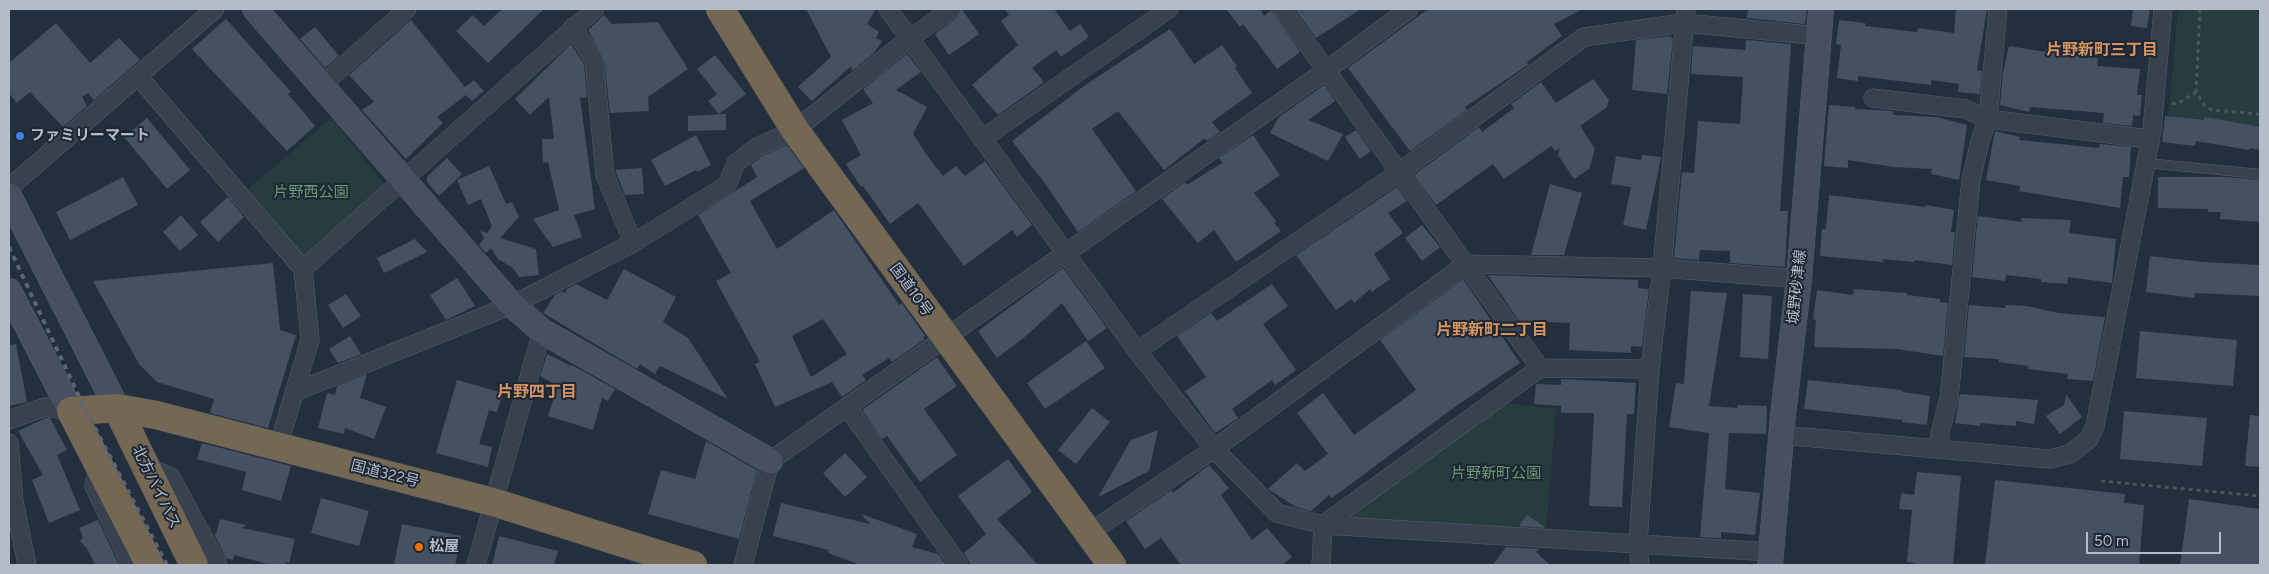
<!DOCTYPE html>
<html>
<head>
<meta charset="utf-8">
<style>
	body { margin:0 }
	#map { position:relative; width:2269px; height:574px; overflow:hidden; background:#242f3e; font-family:Figtree,sans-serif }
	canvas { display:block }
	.frame { position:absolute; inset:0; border:10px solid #b4bcc9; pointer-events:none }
	.scale { position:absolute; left:2086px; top:532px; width:135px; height:22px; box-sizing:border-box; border:2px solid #b4bcc9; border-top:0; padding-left:6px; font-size:15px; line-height:18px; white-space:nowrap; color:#b4bcc9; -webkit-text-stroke:4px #1d2633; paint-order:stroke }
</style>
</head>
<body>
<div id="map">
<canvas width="2269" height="574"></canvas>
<div class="frame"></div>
<div class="scale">50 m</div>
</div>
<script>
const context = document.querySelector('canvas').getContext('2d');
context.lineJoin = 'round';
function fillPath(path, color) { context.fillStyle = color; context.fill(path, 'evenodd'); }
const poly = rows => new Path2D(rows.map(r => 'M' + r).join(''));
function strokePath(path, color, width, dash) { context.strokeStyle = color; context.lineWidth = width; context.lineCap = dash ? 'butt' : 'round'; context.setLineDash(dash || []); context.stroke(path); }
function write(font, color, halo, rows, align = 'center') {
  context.font = font + ' Figtree,"Noto Sans JP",sans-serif'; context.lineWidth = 4; context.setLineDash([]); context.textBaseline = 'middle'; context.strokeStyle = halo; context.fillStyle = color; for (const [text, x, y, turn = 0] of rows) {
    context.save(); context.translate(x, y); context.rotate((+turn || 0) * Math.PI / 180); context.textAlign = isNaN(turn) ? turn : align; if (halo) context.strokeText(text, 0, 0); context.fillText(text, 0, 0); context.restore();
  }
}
const green = poly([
	[2178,9,2260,9,2260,133,2168,123],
	[331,118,386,187,297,262,241,195],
	[1503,402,1556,409,1546,532,1355,520,1352,510]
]);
const building = poly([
	[502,9,544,9,488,63,456,31,473,15,484,26],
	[806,9,876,9,867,24,879,32,876,38,882,41,874,53,852,71,851,66,812,101,798,87,831,57],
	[962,9,979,34,949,55,935,34,958,17],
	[1005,9,1054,9,1070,31,1080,24,1089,37,1061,57,1056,50,1032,68,1044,82,998,115,972,85,1018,45,1001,21,1009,15],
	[1226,9,1264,9,1261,11,1264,16,1271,10,1300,52,1277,69,1243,24,1240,27],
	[1295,9,1361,9,1316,38],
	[1428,9,1583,9,1554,24,1562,36,1527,62,1528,65,1465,107,1467,110,1410,151,1348,68],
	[1748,9,1807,9,1805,24,1747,18],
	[1956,9,1987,9,1977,70,1982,71,1980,94,1958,92,1959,84,1931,80,1931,85,1858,76,1858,81,1837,78,1841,45,1836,44,1839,20,1865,23,1865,26,1917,32,1918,28,1954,33],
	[2133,9,2150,9,2147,28,2131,26],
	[604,15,612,24,658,22,688,69,648,97,649,111,610,113,604,59,588,30],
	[226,19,291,92,288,94,315,126,287,151,192,49],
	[411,20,465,87,474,80,484,91,472,101,466,95,437,117,443,123,406,159,362,110,374,102,349,75],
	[56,23,90,63,119,38,140,60,94,100,88,93,82,97,87,106,63,127,30,92,17,103,9,93,9,63],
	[315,27,339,56,325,68,300,39],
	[1170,29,1194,64,1222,45,1237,66,1235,68,1252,93,1212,122,1220,132,1207,141,1205,138,1164,170,1118,111,1092,129,1136,191,1078,232,1049,189,1012,141,1084,86],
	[1670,36,1673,39,1667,94,1632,90,1636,40],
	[1746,40,1791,44,1780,211,1788,211,1785,267,1730,263,1730,251,1700,250,1699,260,1674,258,1682,172,1694,173,1698,121,1740,124,1743,77,1691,74,1693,46,1745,50],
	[571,44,584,64,587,97,580,98,595,209,574,215,582,237,553,247,533,219,559,210,548,162,543,163,542,139,554,139,549,97,530,115,515,99],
	[2009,46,2046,52,2046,49,2065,51,2065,54,2098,58,2097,66,2140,69,2137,95,2142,95,2140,116,2133,115,2132,126,2103,123,2104,113,2030,107,2029,112,2000,105,2003,73],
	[907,54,921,72,896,90,927,107,913,134,926,154,943,176,956,166,965,176,985,161,1032,225,1017,237,1012,230,964,266,918,203,890,224,863,186,861,187,846,164,861,155,842,120,873,103,863,89],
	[715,55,746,94,719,114,708,101,717,94,697,69],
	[1593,79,1609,100,1607,107,1580,126,1595,149,1589,169,1574,179,1558,155,1560,148,1555,151,1551,146,1504,179,1493,164,1436,205,1414,175,1479,127,1482,132,1514,108,1511,104,1541,82,1556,103],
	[1324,85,1335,101,1308,120,1343,134,1328,161,1270,133,1279,117],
	[1829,105,1855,107,1855,109,1893,111,1893,115,1936,117,1967,125,1959,180,1931,174,1932,169,1894,167,1848,160,1848,168,1824,166],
	[726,114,726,130,688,131,688,116],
	[2165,116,2204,120,2205,117,2260,127,2260,150,2250,148,2249,150,2196,141,2195,146,2162,142],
	[147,118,190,170,167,189,124,137],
	[1356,130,1371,151,1360,159,1345,137],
	[1995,131,2020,137,2019,140,2099,148,2100,144,2131,147,2129,177,2123,177,2120,208,2019,191,2020,186,1986,180],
	[696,135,711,165,697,172,696,170,665,186,651,160],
	[1253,135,1280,175,1254,193,1276,221,1274,223,1281,231,1236,262,1214,230,1198,243,1162,199,1185,182,1187,185,1222,163,1219,158],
	[787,145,804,168,750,201,777,249,834,210,899,305,902,303,925,336,923,337,925,339,892,362,889,358,862,375,866,380,842,397,832,382,775,407,755,364,760,362,716,281,731,273,698,215,757,177,751,165,762,156],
	[823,319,847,354,811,377,792,336],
	[1642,155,1661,157,1646,230,1623,225,1631,187,1611,184,1616,156,1641,160],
	[447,158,462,174,439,196,427,182,427,177],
	[489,166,506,204,512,202,519,217,500,238,536,249,539,275,519,277,513,268,498,259,491,248,486,253,479,245,484,238,480,231,487,233,492,226,481,199,468,205,457,180],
	[642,168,644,194,625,195,615,170],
	[123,177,138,205,70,240,56,212],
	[2158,177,2226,177,2260,180,2260,222,2220,219,2221,212,2208,212,2208,209,2158,208],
	[1550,184,1582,193,1564,255,1531,255],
	[1397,187,1407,201,1388,213,1403,233,1374,254,1390,279,1372,292,1370,289,1354,303,1352,299,1336,310,1296,255],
	[1829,195,1926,207,1926,205,1954,210,1951,232,1955,232,1952,265,1914,260,1914,262,1883,259,1883,262,1820,256,1822,229,1826,229],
	[228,197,244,217,218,242,200,222],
	[181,215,198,235,180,251,163,232],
	[1978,216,2022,222,2021,218,2071,220,2069,233,2116,239,2112,283,2068,277,2067,284,2041,282,2041,279,2006,275,2005,281,1972,277],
	[1422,225,1440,247,1422,261,1405,238],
	[415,239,427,252,384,273,377,258],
	[2150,256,2203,262,2260,265,2260,296,2195,293,2194,298,2146,292],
	[273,263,280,330,296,335,268,428,210,413,214,399,157,382,139,364,93,281],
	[1063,268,1107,328,1088,341,1062,303,1026,336,997,358,978,331],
	[624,269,676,297,663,322,688,338,728,399,660,366,655,374,640,364,637,369,543,313,555,295,562,291,565,293,567,289,576,284,607,300],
	[1488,275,1638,280,1638,288,1649,289,1642,347,1631,346,1631,353,1569,350,1570,323,1519,321],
	[457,278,475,306,446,320,430,295],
	[1463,279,1520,363,1456,406,1332,498,1329,495,1311,511,1296,507,1268,489,1297,463,1305,471,1328,454,1297,413,1323,393,1354,435,1416,390,1380,340],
	[1272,284,1288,306,1263,324,1296,370,1275,385,1272,380,1232,409,1238,418,1215,433,1185,391,1206,377,1177,336,1211,313,1217,321],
	[1854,289,1907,293,1907,295,1940,299,1940,302,1948,303,1943,356,1897,349,1814,347,1816,320,1813,319,1817,290,1853,295],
	[1691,291,1727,293,1709,406,1737,408,1738,405,1767,406,1766,434,1729,433,1725,489,1760,493,1755,535,1721,532,1721,538,1700,537,1709,433,1669,427,1676,383,1684,384],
	[346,294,361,316,343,328,328,305],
	[1743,294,1772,296,1768,359,1740,357],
	[1969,305,2005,308,2005,305,2027,306,2058,313,2105,317,2093,381,2067,379,2068,374,2028,369,2029,366,1999,362,1999,359,1964,357],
	[2140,331,2237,340,2233,386,2136,378],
	[350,336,361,354,338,363,329,349],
	[1086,341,1105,368,1045,409,1027,383],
	[16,344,27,402,9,406,9,345],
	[547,354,571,366,572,365,615,389,608,401,602,398,593,430,548,416,558,386,540,376],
	[937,357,957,386,924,409,957,455,920,482,887,436,882,439,862,410],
	[367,374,360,398,386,407,374,439,345,428,344,434,318,428,327,393,335,395,337,386],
	[1561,379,1636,383,1634,414,1627,414,1622,507,1589,506,1594,413,1561,413,1561,406,1534,404,1536,384,1561,385],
	[457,380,503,393,497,412,489,410,479,444,492,447,488,467,436,453],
	[1808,380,1902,390,1902,392,1930,396,1927,425,1902,422,1903,420,1804,409],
	[1960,394,2038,400,2034,424,2016,421,2016,426,1980,423,1980,426,1955,423],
	[2066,394,2082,417,2060,434,2046,416,2064,405],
	[1092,408,1110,422,1076,464,1058,450],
	[2124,411,2207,418,2202,466,2120,459],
	[2250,415,2260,416,2260,467,2245,466],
	[46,418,50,418,67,450,57,455,80,510,49,523,32,480,43,475,18,431],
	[1158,430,1149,471,1098,497,1131,440],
	[706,441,757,470,739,539,648,514,661,470,695,479],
	[202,443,291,466,281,501,242,490,246,472,197,459],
	[845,453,867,477,845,497,823,473],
	[1008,459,1032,492,997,519,1038,565,971,565,964,553,986,534,958,496],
	[1209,465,1229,488,1221,495,1252,540,1267,528,1292,557,1282,565,1181,565,1161,538,1145,549,1126,521,1172,490,1173,493],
	[1917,472,1961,476,1953,565,1915,565,1915,563,1907,562,1912,510,1899,509,1901,493,1914,495],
	[1995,480,2125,494,2124,503,2144,505,2139,565,1985,565],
	[321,498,369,511,359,546,311,533],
	[2189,499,2260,509,2260,565,2180,565],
	[781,503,870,524,861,514,917,534,912,547,938,554,946,565,861,565,828,553,829,550,773,536],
	[1527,515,1546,528,1519,526],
	[220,519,246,525,242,528,295,539,289,563,286,562,285,565,272,565,234,555,233,560,226,558,214,534,216,534],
	[98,520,119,565,95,565,88,550,80,541,83,537,79,528],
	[402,524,461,536,455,565,394,565],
	[499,536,558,551,554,565,492,565],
	[1506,547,1539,549,1536,552,1550,565,1493,565]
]);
const path = poly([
	[2200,9,2196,92,2205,106,2212,110,2260,114],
	[2172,103,2177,104,2196,92],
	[2101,481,2260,496]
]);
const lane = poly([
	[2146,163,2260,174]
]);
const street = poly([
	[888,9,1137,351,1214,449,1277,513,1323,525,1771,552],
	[1282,9,1540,368],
	[573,27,594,60,605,175,633,243],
	[138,76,303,269],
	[322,85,407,9],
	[1873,98,1965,109,1988,119,2149,139],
	[982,139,1169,9],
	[9,188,215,9],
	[1137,351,1401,171,1584,37,1684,23,1820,36],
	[297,391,512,305,633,243,727,185,736,163,757,147,795,130,909,39,952,9],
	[847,407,959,565],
	[9,420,45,407,71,411],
	[1781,435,2049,459,2070,454,2089,439,2095,426,2146,163,2152,130,2163,9],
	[9,443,14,501,27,565],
	[278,447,310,340,303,269,595,9],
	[1939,448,1940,433,1949,398,1971,180,1980,141,1988,119,1998,9],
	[147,467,171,477,218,565],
	[98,468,94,486,131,565],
	[1323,525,1540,368,1650,369],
	[1089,533,1214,449,1466,264,1662,268,1799,279],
	[476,565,542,331],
	[743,565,770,461,1328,69,1409,9],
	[1321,565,1323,525],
	[1640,565,1638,542,1650,369,1662,268,1686,9]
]);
const secondary = poly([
	[255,9,512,305,542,331,770,461],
	[9,196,117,408],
	[9,291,71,411],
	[1770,565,1783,415,1799,279,1821,9]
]);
const highway = poly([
	[720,9,795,130,1112,565],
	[117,408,194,565],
	[150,565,71,411,117,408,156,415,493,502,693,565]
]);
const rail = poly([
	[9,247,83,405,167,565]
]);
const markers = [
	[20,136,5,"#3f7fe0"],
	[419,547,5,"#e8710a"]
];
const poiNames = [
	["ファミリーマート",30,136],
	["松屋",429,547]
];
const parkNames = [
	["片野西公園",311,193],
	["片野新町公園",1496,474]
];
const streetNames = [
	["城野砂津線",1797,287,-84],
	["国道10号",911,290,54],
	["国道322号",385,474,14],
	["北方バイパス",156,487,64]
];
const neighbourhoodNames = [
	["片野新町三丁目",2102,50],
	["片野新町二丁目",1492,330],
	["片野四丁目",537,392]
];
fillPath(green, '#263c3f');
fillPath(building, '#455162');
strokePath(lane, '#565f6c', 10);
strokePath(street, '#565f6c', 19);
strokePath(secondary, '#565f6c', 26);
strokePath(highway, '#434c59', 29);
strokePath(path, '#44595c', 3, [4, 4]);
strokePath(lane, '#38414e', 9);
strokePath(street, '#38414e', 18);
strokePath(secondary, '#465061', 25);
strokePath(highway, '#746855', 28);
strokePath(rail, '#5a6575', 4, [5, 5]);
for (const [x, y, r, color] of markers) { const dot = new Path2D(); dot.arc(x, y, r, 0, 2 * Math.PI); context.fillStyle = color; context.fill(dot); strokePath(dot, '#1d2633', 2); }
write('bold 15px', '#b4bcc9', '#1d2633', poiNames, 'left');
write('15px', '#6b9a76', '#1d2633', parkNames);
write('15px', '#b4bcc9', '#1d2633', streetNames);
write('bold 16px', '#d59563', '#1d2633', neighbourhoodNames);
</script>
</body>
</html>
